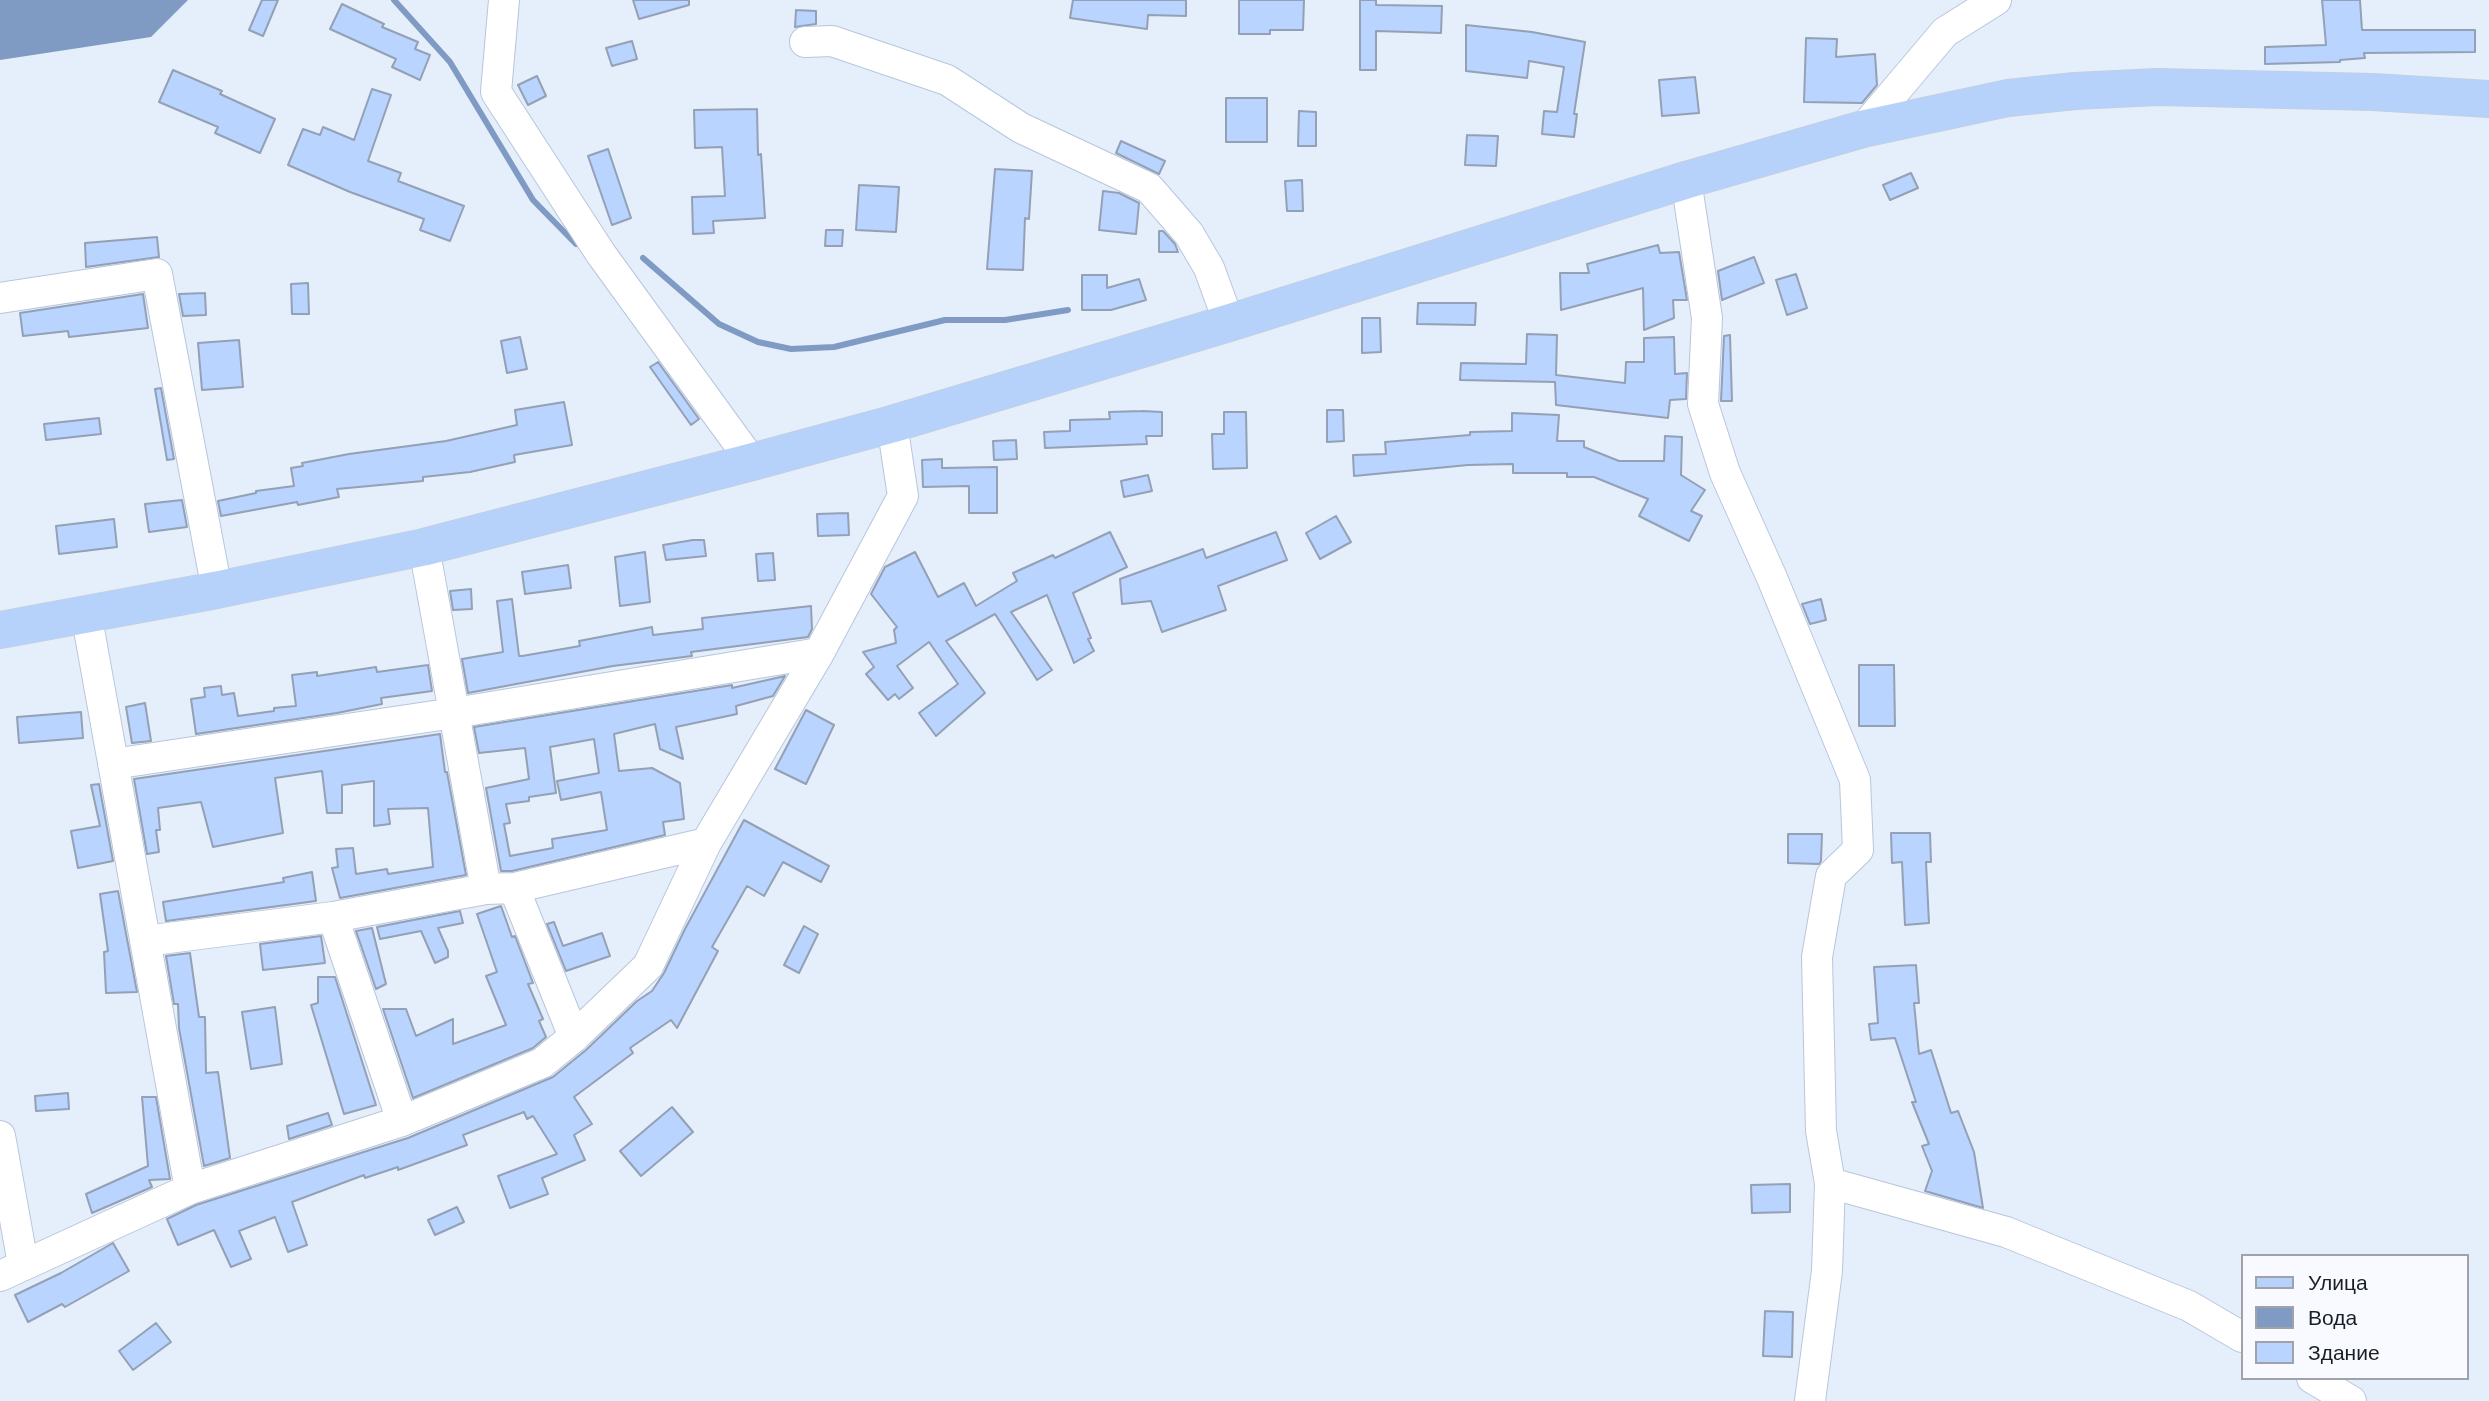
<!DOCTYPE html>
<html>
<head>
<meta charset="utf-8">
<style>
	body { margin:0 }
	#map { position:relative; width:2489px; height:1401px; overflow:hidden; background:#e5eefb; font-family:"DM Sans",sans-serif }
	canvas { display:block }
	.legend { position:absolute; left:2241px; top:1254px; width:228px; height:126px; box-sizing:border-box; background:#f8faff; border:2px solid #9fa2a9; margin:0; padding:9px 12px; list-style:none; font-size:21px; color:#1a1f27 }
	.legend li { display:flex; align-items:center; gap:14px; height:35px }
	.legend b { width:35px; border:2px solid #9fa2a9 }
</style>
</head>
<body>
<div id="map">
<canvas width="2489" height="1401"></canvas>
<ul class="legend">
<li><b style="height:9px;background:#b6d1fa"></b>Улица</li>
<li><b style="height:19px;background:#809bc3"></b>Вода</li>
<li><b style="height:19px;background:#b8d4ff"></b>Здание</li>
</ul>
</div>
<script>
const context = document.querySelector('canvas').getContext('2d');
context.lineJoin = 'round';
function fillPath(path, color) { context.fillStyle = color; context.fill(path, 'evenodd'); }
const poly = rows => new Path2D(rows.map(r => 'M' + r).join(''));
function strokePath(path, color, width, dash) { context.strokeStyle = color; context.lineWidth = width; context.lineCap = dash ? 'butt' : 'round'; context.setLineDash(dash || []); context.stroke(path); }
const water = poly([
	[0,0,188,0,151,37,0,60]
]);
const stream = poly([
	[394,0,450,62,533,200,576,244],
	[643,258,719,324,758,342,791,349,834,347,945,320,1005,320,1068,310]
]);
const building = poly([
	[262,0,278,0,263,36,249,30,262,0],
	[633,0,689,0,689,5,639,19,633,0],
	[1073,0,1186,0,1186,16,1148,15,1147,29,1070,18,1073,0],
	[1239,0,1304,0,1303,30,1270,30,1270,34,1239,34,1239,0],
	[1360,0,1376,0,1376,5,1442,6,1441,33,1376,31,1376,70,1360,70,1360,0],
	[2322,0,2360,0,2362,30,2475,30,2475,52,2364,53,2365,58,2340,60,2340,62,2265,64,2265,47,2326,45,2322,0],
	[342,4,384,24,382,27,418,42,415,49,430,55,420,80,392,67,396,59,330,29,342,4],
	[796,10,816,11,816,24,795,27,796,10],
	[1466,25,1532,32,1585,42,1574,114,1577,114,1574,137,1542,134,1544,111,1557,112,1564,67,1529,61,1527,78,1466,71,1466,25],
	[1806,38,1837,39,1836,57,1875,54,1877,85,1862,103,1804,102,1806,38],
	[632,41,637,59,612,66,606,48,632,41],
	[173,70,222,91,220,94,275,119,260,153,215,133,218,127,159,102,173,70],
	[537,76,546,96,528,105,518,85,537,76],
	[1695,77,1699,113,1662,116,1659,80,1695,77],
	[372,89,391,95,368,161,401,173,398,181,464,206,450,241,420,230,424,219,350,192,288,165,303,129,320,135,323,127,354,140,372,89],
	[1226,98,1267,98,1267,142,1226,142,1226,98],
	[757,109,758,155,761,154,765,218,713,221,714,233,693,234,692,197,725,196,722,147,695,148,694,110,757,109],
	[1299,111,1316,112,1316,146,1298,146,1299,111],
	[1467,135,1498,136,1496,166,1465,165,1467,135],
	[1121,141,1165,161,1159,174,1116,153,1121,141],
	[608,149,631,218,612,225,588,156,608,149],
	[995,169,1032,171,1029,219,1025,218,1023,270,987,269,995,169],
	[1911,173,1918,188,1890,200,1883,185,1911,173],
	[1302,180,1303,211,1287,211,1285,181,1302,180],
	[859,185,899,187,896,232,856,230,859,185],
	[1103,191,1119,193,1139,203,1136,234,1099,230,1103,191],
	[826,230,843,230,842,246,825,246,826,230],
	[1159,231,1163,231,1175,244,1178,252,1159,252,1159,231],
	[157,237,159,257,86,267,85,243,157,237],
	[1658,245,1660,253,1679,252,1687,300,1673,300,1674,318,1644,330,1643,288,1561,310,1560,273,1589,273,1587,264,1658,245],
	[1754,257,1764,283,1722,300,1718,271,1754,257],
	[1796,274,1807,308,1787,315,1776,280,1796,274],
	[1082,275,1107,275,1107,288,1139,279,1146,300,1111,310,1082,310,1082,275],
	[308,283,309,314,292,314,291,284,308,283],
	[205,293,206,315,183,316,179,294,205,293],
	[143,294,148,328,69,337,68,331,23,336,20,313,143,294],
	[1418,303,1476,303,1475,325,1417,324,1418,303],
	[1362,318,1380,318,1381,352,1362,353,1362,318],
	[1527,334,1557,335,1556,375,1625,383,1626,362,1644,362,1644,338,1674,337,1675,374,1687,373,1686,399,1670,400,1668,418,1556,405,1555,382,1460,380,1461,363,1526,364,1527,334],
	[1730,335,1732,401,1721,401,1724,336,1730,335],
	[520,337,527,369,507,373,501,341,520,337],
	[239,340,243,387,202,390,198,343,239,340],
	[658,362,699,419,691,425,650,367,658,362],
	[161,388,174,459,167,460,155,389,161,388],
	[564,402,572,445,514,455,515,462,470,472,423,477,423,481,337,489,339,497,298,505,297,502,221,516,218,501,256,493,256,491,294,486,291,468,303,466,302,463,349,454,446,441,517,425,515,410,564,402],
	[1327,410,1343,410,1344,441,1327,442,1327,410],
	[1142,411,1162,412,1162,436,1146,436,1147,444,1045,448,1044,432,1070,431,1070,420,1110,419,1109,412,1142,411],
	[1224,412,1246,412,1247,468,1213,469,1212,434,1224,434,1224,412],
	[1512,413,1559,415,1557,441,1584,441,1584,447,1619,461,1664,461,1665,436,1682,437,1681,475,1705,490,1691,511,1702,516,1689,541,1639,516,1648,499,1594,477,1567,477,1567,473,1513,473,1513,464,1468,465,1354,476,1353,455,1386,454,1385,442,1470,435,1470,432,1512,431,1512,413],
	[99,418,101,434,46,440,44,424,99,418],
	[1016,440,1017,459,994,460,993,441,1016,440],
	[942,459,942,468,997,467,997,513,969,513,969,486,923,487,922,460,942,459],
	[1148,475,1152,491,1124,497,1121,481,1148,475],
	[182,500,187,527,149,532,145,504,182,500],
	[848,513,849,535,818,536,817,514,848,513],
	[1336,516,1351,542,1320,559,1306,533,1336,516],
	[114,519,117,547,59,554,56,526,114,519],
	[1110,532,1127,567,1073,593,1091,638,1088,639,1094,651,1074,663,1047,595,1011,612,1052,670,1037,680,995,614,946,641,985,693,936,736,919,713,958,684,929,642,897,666,913,688,899,699,895,694,888,700,866,674,874,667,863,652,896,643,894,630,897,627,871,594,885,567,915,552,938,597,964,583,976,606,1017,581,1013,573,1053,555,1055,558,1110,532],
	[1276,532,1287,560,1218,586,1226,610,1162,632,1151,601,1122,604,1120,579,1203,549,1206,558,1276,532],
	[693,540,704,540,706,556,666,560,663,545,693,540],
	[645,552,650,602,620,606,615,557,645,552],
	[773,553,775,580,758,581,756,554,773,553],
	[568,565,571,588,525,594,522,572,568,565],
	[471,589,472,609,453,610,450,591,471,589],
	[512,599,519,656,522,656,580,646,579,641,652,627,653,635,703,629,702,618,811,606,812,629,808,637,691,652,692,656,613,666,468,693,462,659,503,652,497,601,512,599],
	[1821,599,1826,620,1810,624,1802,604,1821,599],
	[428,665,432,691,381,698,382,704,337,713,196,734,191,699,205,697,204,688,221,686,222,695,234,693,238,716,274,711,274,708,296,706,292,675,317,672,317,676,376,667,377,672,428,665],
	[1859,665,1894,665,1895,726,1859,726,1859,665],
	[785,676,773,696,736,706,737,714,676,727,683,759,660,749,655,724,614,734,619,771,652,768,680,783,684,819,663,822,665,835,512,871,501,871,486,788,529,779,525,748,479,753,474,727,732,685,732,688,785,676],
	[594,739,599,773,557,781,561,800,601,792,607,830,552,839,553,848,510,856,504,824,510,823,506,804,529,801,529,797,556,793,550,747,594,739],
	[145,703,151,741,132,743,126,707,145,703],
	[806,710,834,725,806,784,775,769,806,710],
	[81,712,83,738,19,743,17,717,81,712],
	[440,734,445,772,447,772,466,875,340,898,332,868,338,867,336,849,353,848,356,874,387,869,388,874,433,867,428,808,388,809,390,824,374,826,374,781,342,785,342,813,327,813,322,771,275,778,283,833,213,847,201,802,158,808,160,830,156,830,159,852,147,854,134,779,440,734],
	[99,784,113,861,78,868,71,831,100,826,91,785,99,784],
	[744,820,829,866,821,882,783,862,764,896,747,886,712,947,718,951,677,1028,671,1020,630,1048,633,1053,574,1097,592,1124,574,1135,585,1160,542,1178,548,1194,510,1208,498,1176,557,1154,533,1116,527,1119,524,1112,463,1135,467,1145,398,1170,398,1167,365,1178,364,1175,292,1202,307,1245,288,1252,275,1217,239,1231,251,1259,231,1267,214,1230,178,1245,167,1219,196,1205,408,1138,553,1077,586,1050,637,1001,652,991,664,973,685,929,744,820],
	[1891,833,1930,833,1931,862,1926,862,1929,923,1905,925,1902,862,1892,863,1891,833],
	[1788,834,1822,834,1821,861,1819,864,1788,863,1788,834],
	[312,872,316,901,166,921,163,902,284,882,283,878,312,872],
	[118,891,137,992,106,993,104,952,108,951,100,894,118,891],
	[501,906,512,937,515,936,533,983,528,984,543,1019,539,1021,546,1037,533,1048,413,1098,383,1009,406,1009,416,1036,453,1019,453,1044,506,1025,486,976,497,972,477,914,501,906],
	[460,911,463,923,438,928,448,951,448,957,435,963,421,931,380,939,377,927,460,911],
	[554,922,563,946,602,933,610,956,566,971,547,924,554,922],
	[804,926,818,934,799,973,784,965,804,926],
	[372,928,386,984,376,989,356,931,372,928],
	[321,936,325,963,263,970,260,944,321,936],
	[190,953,199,1017,205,1017,206,1073,218,1072,230,1158,204,1166,179,1028,178,1004,174,1004,166,956,190,953],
	[1916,965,1919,1003,1914,1003,1919,1054,1931,1050,1951,1113,1958,1111,1974,1152,1983,1208,1925,1191,1932,1171,1922,1146,1929,1144,1912,1102,1916,1102,1895,1038,1871,1040,1869,1024,1878,1023,1874,967,1916,965],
	[318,977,335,977,376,1105,344,1114,311,1005,318,1003,318,977],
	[275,1007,282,1064,251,1069,242,1012,275,1007],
	[68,1093,69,1109,36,1111,35,1096,68,1093],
	[142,1097,156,1097,170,1179,149,1180,152,1187,92,1213,86,1194,148,1166,142,1097],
	[672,1107,693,1132,641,1176,620,1151,672,1107],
	[328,1113,332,1125,289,1139,287,1126,328,1113],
	[1790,1184,1790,1212,1752,1213,1751,1185,1790,1184],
	[457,1207,464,1222,435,1235,428,1220,457,1207],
	[113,1243,129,1271,65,1307,62,1304,28,1322,15,1295,61,1273,113,1243],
	[1765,1311,1793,1312,1792,1357,1763,1356,1765,1311],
	[156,1323,171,1342,133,1370,119,1351,156,1323]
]);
const minor = poly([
	[504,0,496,92,601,254,752,462],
	[805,42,832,41,947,80,1021,128,1149,188,1189,234,1209,268,1229,323],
	[1863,129,1945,32,1996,0],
	[1686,180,1707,318,1703,404,1725,473,1772,578,1855,780,1858,850,1831,876,1817,957,1821,1131,1830,1183,1827,1271,1810,1401],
	[0,298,157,274,217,590],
	[424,547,486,889],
	[86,613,190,1189],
	[113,764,454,713,819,653],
	[514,888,574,1037],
	[333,917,402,1121],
	[145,941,333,917,486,889,514,888,706,843],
	[0,1136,23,1264],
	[1830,1183,2006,1232,2189,1306,2242,1337],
	[0,1276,190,1189,402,1121,542,1063,574,1037,648,966,706,843,819,653,903,496,892,424],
	[2312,1378,2351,1401]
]);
const major = poly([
	[0,630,217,590,424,547,752,462,892,424,1229,323,1686,180,1863,129,2008,98,2075,91,2157,87,2373,92,2489,99]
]);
fillPath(water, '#809bc3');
strokePath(stream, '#809bc3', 6);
fillPath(building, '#b8d4ff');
strokePath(building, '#93a0b5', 2);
strokePath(minor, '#b8c6dc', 32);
strokePath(major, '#cdcecf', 38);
strokePath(minor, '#fff', 30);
strokePath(major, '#b6d1fa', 37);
</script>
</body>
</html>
